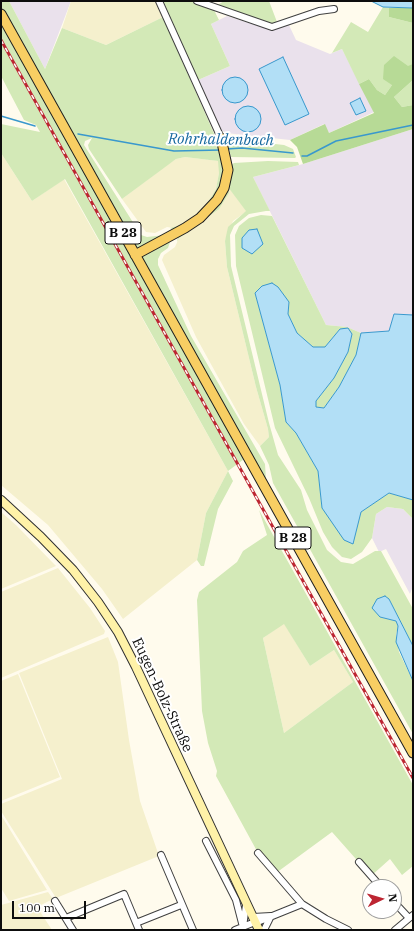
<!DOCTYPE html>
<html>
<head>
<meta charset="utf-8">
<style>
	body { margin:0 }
	#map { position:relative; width:414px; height:931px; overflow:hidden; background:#fffbed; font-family:"IBM Plex Serif",serif }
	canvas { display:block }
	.frame { position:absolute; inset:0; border:2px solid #0d0d0d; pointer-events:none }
	.north { position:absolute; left:362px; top:879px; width:40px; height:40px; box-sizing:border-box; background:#fff; border:1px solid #9e9e9e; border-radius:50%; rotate:85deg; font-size:11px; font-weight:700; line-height:16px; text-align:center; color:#0d0d0d }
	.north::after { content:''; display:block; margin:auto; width:14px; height:18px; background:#bd2532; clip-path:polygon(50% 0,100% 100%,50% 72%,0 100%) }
	.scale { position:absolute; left:12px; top:901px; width:74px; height:18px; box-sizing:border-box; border:2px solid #0d0d0d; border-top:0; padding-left:5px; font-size:12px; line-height:14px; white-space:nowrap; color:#0d0d0d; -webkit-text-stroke:3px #fff; paint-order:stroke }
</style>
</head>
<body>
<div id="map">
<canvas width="414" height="931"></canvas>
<div class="frame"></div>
<div class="north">N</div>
<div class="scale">100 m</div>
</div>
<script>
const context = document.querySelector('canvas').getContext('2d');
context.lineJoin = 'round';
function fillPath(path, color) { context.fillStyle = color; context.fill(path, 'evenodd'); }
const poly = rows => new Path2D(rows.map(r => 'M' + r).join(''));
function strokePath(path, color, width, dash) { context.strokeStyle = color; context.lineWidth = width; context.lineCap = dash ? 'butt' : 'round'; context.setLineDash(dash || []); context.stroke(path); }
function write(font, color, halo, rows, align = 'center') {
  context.font = font + ' "IBM Plex Serif",serif'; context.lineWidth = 4; context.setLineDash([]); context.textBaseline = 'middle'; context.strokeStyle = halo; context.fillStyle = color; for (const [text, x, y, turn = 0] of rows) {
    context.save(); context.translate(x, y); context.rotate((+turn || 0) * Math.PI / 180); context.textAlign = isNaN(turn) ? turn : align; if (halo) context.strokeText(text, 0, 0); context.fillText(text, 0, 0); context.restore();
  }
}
const industrial = poly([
	[9,1,71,1,45,69],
	[227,16,271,30,288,23,296,40,330,54,342,49,374,112,329,133,324,124,290,140,226,133,221,130,198,80,230,66,211,24],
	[413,129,413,315,394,314,389,331,361,333,347,327,326,325,253,177,303,164],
	[387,507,403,509,413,519,413,586,410,594,386,549,379,552,372,538,376,514]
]);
const farmland = poly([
	[71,1,156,1,163,17,106,45,62,28],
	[1,153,32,201,64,179,228,471,206,513,197,560,123,619,102,589,48,525,1,485],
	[185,157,219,161,219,173,216,189,207,204,197,214,181,225,174,228,167,227,155,233,146,232,122,199,168,164,176,159],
	[228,186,247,211,233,221,225,241,227,267,256,387,268,429,269,437,260,446,244,424,196,337,162,260,164,255,175,247,179,238,209,217],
	[1,512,16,525,56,566,1,589],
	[58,568,90,608,105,631,104,634,1,678,1,592],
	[284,623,310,666,334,650,353,682,284,733,263,638],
	[108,637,118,662,129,740,140,801,159,856,56,898,1,811,1,804,62,779,19,673],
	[18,674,60,777,1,801,1,681],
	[1,815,47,890,9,901,1,888],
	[48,892,53,899,37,907,52,930,1,930,1,905]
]);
const green = poly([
	[1,1,9,1,45,69,62,28,106,45,163,17,219,145,224,160,224,174,219,190,203,213,174,230,170,228,181,225,197,214,207,204,216,189,219,173,218,161,185,157,176,159,122,199,89,149,88,145,92,138,85,141,84,145,141,235,147,237,165,235,170,242,168,248,161,253,158,259,158,265,191,336,265,464,266,480,251,454,228,471,233,481,218,509,204,566,201,566,197,560,206,513,228,471,65,179,32,201,1,153,1,124,40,132,36,125,24,120,1,76],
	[162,1,191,1,214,10,219,20,211,24,230,66,198,80],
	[224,1,269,1,277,22,271,24,216,6],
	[383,7,389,8,389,17,413,23,413,64,392,85,385,95,377,90,369,79,359,84,342,49,332,53,351,22,368,32],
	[413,80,413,105,402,107,394,97],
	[230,139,284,145,293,149,296,157,295,158,231,157,228,144,228,141],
	[268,161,298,162,299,165,253,177,270,211,266,211,249,214,234,226,230,235,231,266,269,423,278,455,301,490,307,510,327,550,341,562,353,564,375,551,381,551,413,609,413,646,389,599,380,617,396,621,398,626,396,635,399,652,413,681,413,734,273,483,269,465,260,446,269,437,268,429,256,387,227,267,225,241,228,227,246,211,228,187,229,193,219,209,179,238,177,242,178,236,205,218,231,165,234,163],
	[261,215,272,216,326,325,347,327,361,333,356,355,339,387,324,408,316,407,316,401,334,378,348,352,352,334,340,329,325,347,313,347,297,333,288,314,289,302,255,293,280,385,286,422,296,433,318,471,322,508,353,543,361,512,389,493,413,500,413,519,403,509,387,507,376,514,372,538,362,552,351,559,342,557,332,547,323,532,309,498,275,428,236,266,235,235,239,226,249,218],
	[259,510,413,785,413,866,402,875,390,859,371,876,332,832,276,873,258,853,216,776,217,771,208,743,202,711,197,600,199,592,237,562,243,551,267,535],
	[284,624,310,666,334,650,353,682,284,733,263,638]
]);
const forest = poly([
	[389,8,412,8,413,23,389,17],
	[394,56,408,66,413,64,413,80,394,97,402,107,413,105,413,129,303,164,297,147,290,140,325,124,329,133,374,113,359,84,369,79,377,90,385,95,392,85,383,79,384,65]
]);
const water = poly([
	[371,1,413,1,413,8,383,7,371,1],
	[283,57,309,114,285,125,259,69,283,57],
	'222 90a13 13 0 1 1 26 0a13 13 0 1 1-26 0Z',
	[360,98,366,111,356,115,350,103,360,98],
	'235 119a13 13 0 1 1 26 0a13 13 0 1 1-26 0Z',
	[257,229,263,244,252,254,242,248,242,238,249,230,257,229],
	[272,283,278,287,289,302,288,314,297,333,313,347,325,347,340,329,348,328,352,334,348,352,334,378,316,401,316,407,324,408,339,387,356,355,361,333,389,331,394,314,413,315,413,500,389,493,361,512,353,544,344,540,322,508,318,471,296,433,286,422,280,385,255,293,262,286,272,283],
	[385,596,389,599,413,646,413,681,396,642,398,626,396,621,380,617,372,608,377,599,385,596]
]);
const stream = poly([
	[1,116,35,126],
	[78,134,174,151,221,150],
	[227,149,242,148,293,153],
	[302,156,307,156,336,141,413,125]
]);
const street = poly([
	[159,1,221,138],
	[197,1,272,27,319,11,334,9],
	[206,841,236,900,243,927],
	[258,853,302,904],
	[161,855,193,930],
	[359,862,381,887],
	[55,901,73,930],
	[394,902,409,918],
	[253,917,271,916],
	[66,918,124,894,139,930],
	[136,923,181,905],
	[255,923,302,904,326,919,348,930],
	[243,927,246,905],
	[235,930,255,922],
	[264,930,270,918],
	[395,930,413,915]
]);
const secondary = poly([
	[1,500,41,537,73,570,98,602,118,632,136,667,259,930]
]);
const primary = poly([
	[1,14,413,753],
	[135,255,185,228,200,218,217,200,224,188,228,170,221,138]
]);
const rail = poly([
	[1,40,413,778]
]);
const shields = [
	[123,233,36],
	[293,538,36]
];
const shieldNames = [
	["B 28",123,233],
	["B 28",293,538]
];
const streetNames = [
	["Eugen-Bolz-Straße",162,695,65]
];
const waterNames = [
	["Rohrhaldenbach",221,140,1]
];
fillPath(industrial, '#eae1ec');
fillPath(farmland, '#f5f0cd');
fillPath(green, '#d3e9b7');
fillPath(forest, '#b7da96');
fillPath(water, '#b2dff6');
strokePath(water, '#3998cd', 1);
strokePath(stream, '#3998cd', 1.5);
strokePath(street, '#404040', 8);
strokePath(secondary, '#2f2f2f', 10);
strokePath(primary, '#1e1e1e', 11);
strokePath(street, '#fff', 6);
strokePath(secondary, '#fff2a8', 8);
strokePath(primary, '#f8ce63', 9);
strokePath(rail, '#bd2532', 3);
strokePath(rail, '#fff', 1.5, [4.5]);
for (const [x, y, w] of shields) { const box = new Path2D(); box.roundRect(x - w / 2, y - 11, w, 22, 3); context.fillStyle = '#fff'; context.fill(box); strokePath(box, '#0d0d0d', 1); }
write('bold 13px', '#0d0d0d', null, shieldNames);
write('14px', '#0d0d0d', '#fff', streetNames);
write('italic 15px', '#16689f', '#fff', waterNames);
</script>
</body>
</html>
